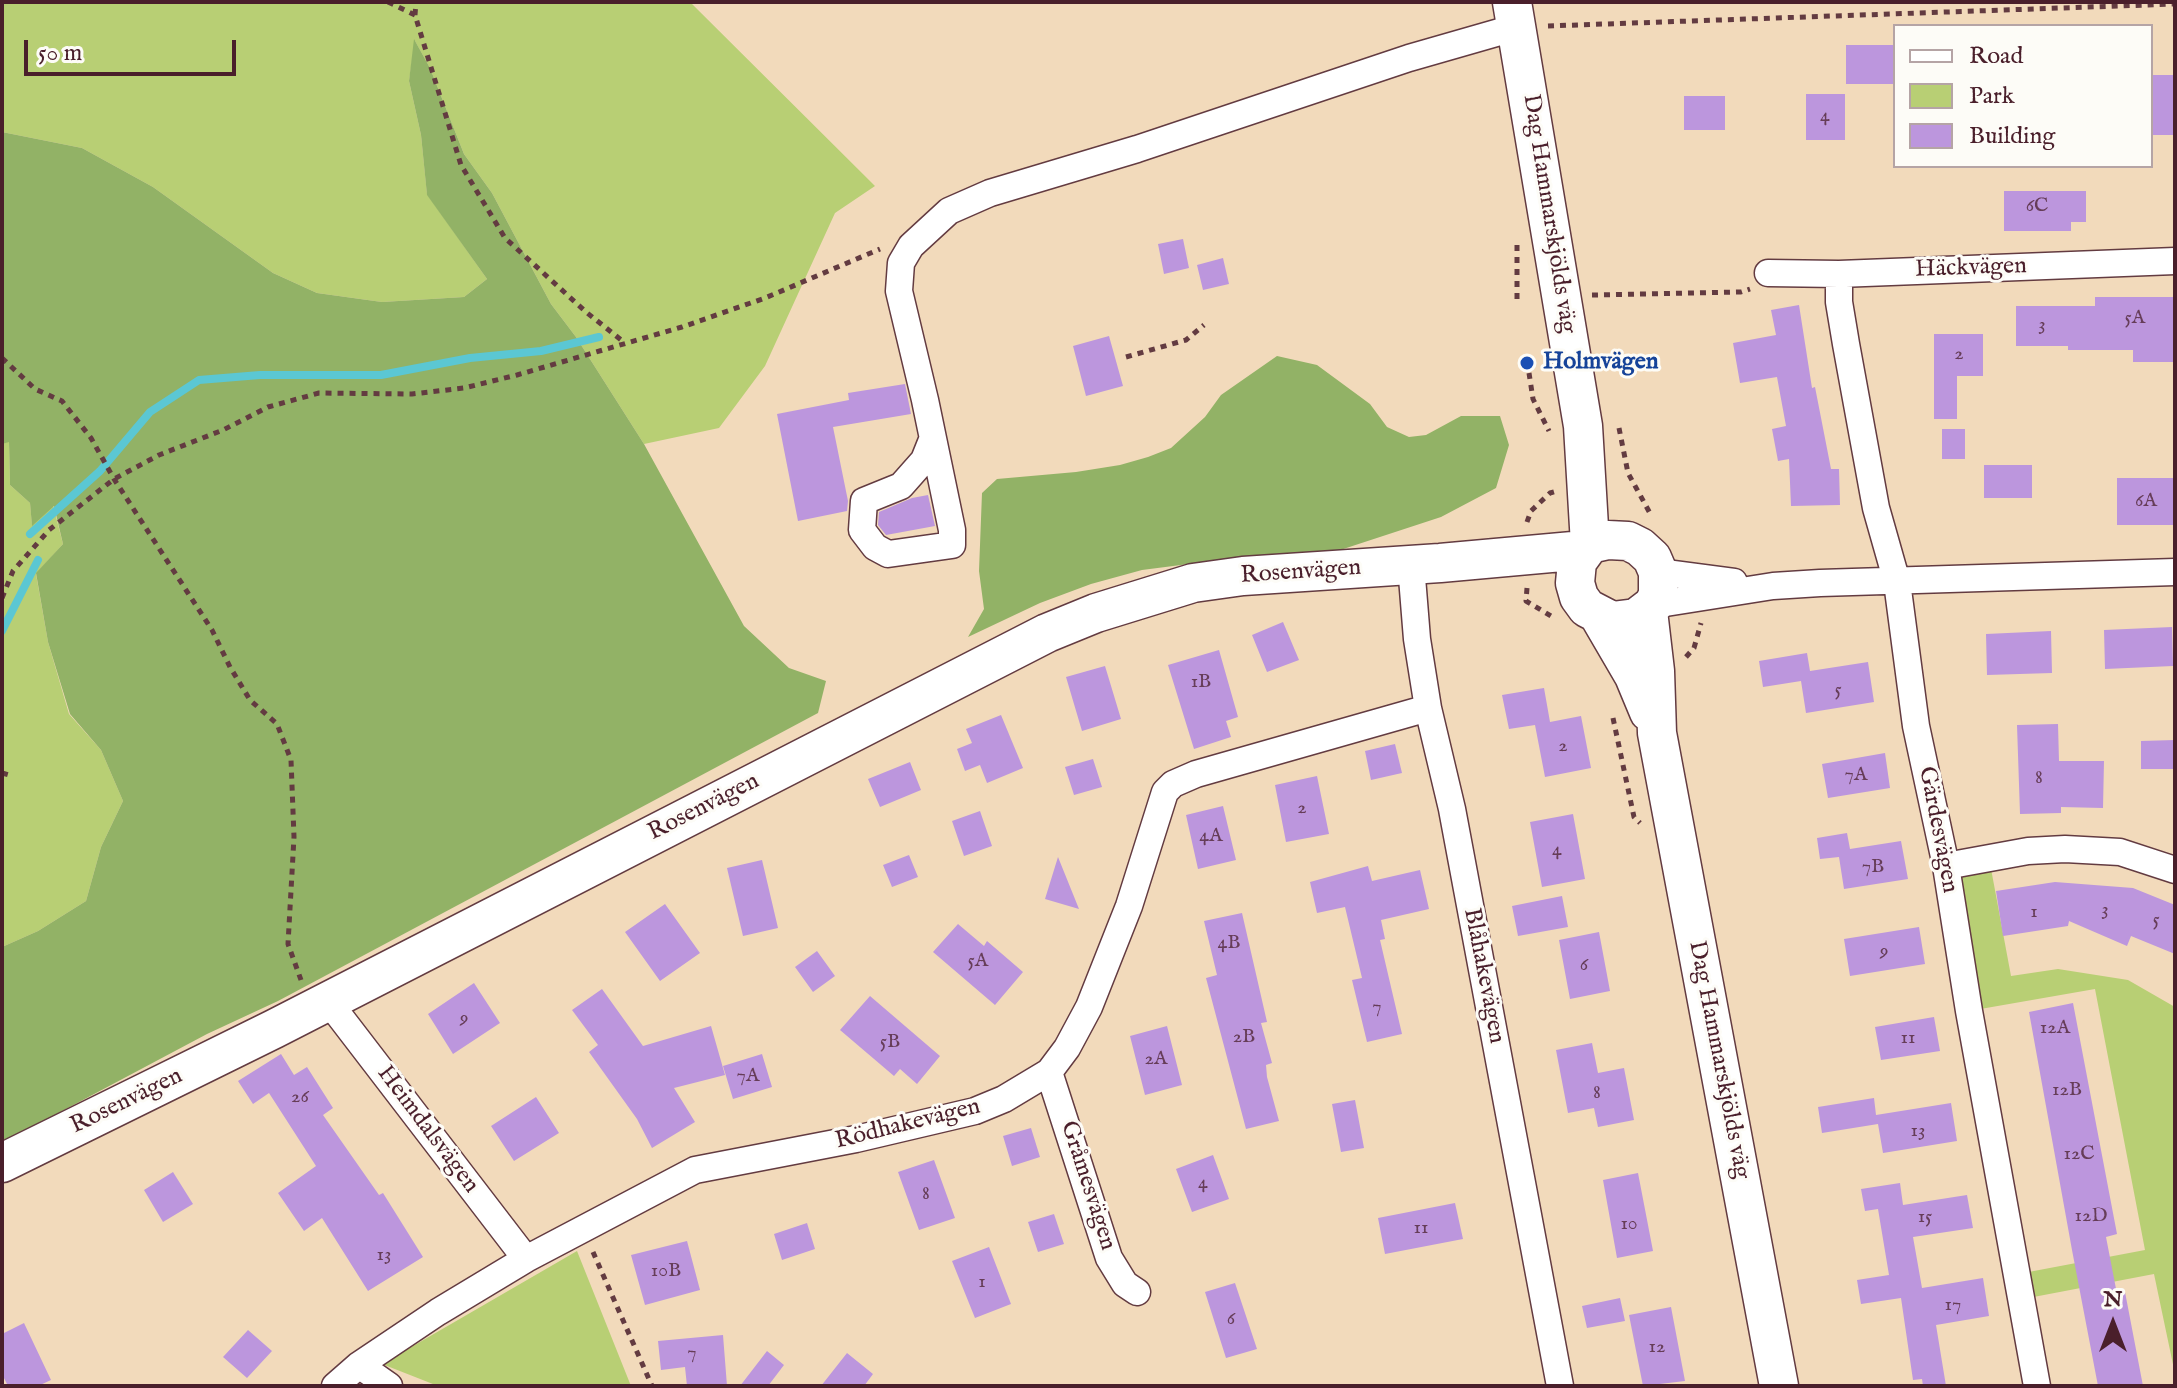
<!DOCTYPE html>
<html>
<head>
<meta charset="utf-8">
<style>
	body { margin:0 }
	#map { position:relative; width:2177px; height:1388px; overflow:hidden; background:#f2dabb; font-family:"IM FELL English",serif }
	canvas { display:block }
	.frame { position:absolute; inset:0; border:4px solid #4a1f2b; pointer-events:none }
	.legend { position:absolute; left:1893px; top:24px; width:260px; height:144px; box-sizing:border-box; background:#fdfcf7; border:2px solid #b5a4a5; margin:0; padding:10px 14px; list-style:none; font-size:24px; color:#4a1f2b }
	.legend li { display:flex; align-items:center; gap:16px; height:40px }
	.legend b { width:40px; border:2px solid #b5a4a5 }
	.north { position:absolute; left:2073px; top:1284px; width:80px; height:80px; -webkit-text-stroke:6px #fdfcf7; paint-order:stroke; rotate:0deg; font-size:22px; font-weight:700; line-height:32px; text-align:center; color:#4a1f2b }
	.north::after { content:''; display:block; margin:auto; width:28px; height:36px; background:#4a1f2b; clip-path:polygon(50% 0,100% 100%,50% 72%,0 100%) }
	.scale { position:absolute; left:24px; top:40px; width:212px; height:36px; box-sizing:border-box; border:4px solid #4a1f2b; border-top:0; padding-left:10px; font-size:24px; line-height:28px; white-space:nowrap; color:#4a1f2b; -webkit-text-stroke:6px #fdfcf7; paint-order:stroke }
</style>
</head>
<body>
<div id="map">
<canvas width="2177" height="1388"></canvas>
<div class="frame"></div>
<ul class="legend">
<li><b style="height:10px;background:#fff"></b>Road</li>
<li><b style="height:22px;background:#b8cf74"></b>Park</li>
<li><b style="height:22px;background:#bc96dd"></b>Building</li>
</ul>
<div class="north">N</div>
<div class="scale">50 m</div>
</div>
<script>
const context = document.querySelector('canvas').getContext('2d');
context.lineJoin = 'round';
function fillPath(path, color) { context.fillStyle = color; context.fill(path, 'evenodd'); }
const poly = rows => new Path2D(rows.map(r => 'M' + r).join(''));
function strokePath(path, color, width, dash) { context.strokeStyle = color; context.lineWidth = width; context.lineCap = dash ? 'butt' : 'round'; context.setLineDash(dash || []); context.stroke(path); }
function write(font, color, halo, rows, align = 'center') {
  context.font = font + ' "IM FELL English",serif'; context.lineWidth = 6; context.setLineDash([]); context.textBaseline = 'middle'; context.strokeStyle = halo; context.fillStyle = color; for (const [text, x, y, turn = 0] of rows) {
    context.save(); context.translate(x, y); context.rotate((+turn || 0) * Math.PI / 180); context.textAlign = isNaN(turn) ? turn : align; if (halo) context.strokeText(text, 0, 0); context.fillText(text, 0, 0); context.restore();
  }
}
const green = poly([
	[2,2,690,2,875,186,835,213,765,366,719,428,644,444,576,337,551,304,492,193,464,154,430,68,415,41,409,81,421,135,427,194,487,279,464,297,382,302,317,293,273,273,153,187,82,148,2,132],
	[9,441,10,485,30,503,32,525,53,505,63,544,36,574,48,642,69,714,101,750,123,801,101,847,86,901,38,931,2,947,2,444],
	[1989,858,2011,976,2058,969,2128,980,2175,1007,2175,1374,2154,1274,2023,1299,2018,1274,2145,1250,2095,989,1969,1011,1946,866],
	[577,1251,631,1386,438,1386,382,1364]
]);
const forest = poly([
	[414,39,430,68,464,154,492,193,551,304,576,337,644,444,744,626,789,668,826,681,818,713,278,1001,207,1034,17,1135,2,1140,2,947,38,931,86,901,101,847,123,801,101,750,70,714,48,642,36,573,63,544,54,506,32,526,30,503,10,485,9,442,2,444,2,132,82,148,153,187,273,273,317,293,382,302,464,297,487,279,427,195,421,135,409,81],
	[1277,356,1317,365,1370,404,1387,427,1409,437,1426,435,1461,416,1500,416,1509,445,1496,488,1441,517,1328,554,1243,557,1142,570,1091,584,1040,603,968,637,984,609,979,571,982,493,997,479,1076,472,1120,465,1148,457,1171,448,1205,417,1221,395]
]);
const stream = poly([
	[30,534,100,471,150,412,199,380,260,375,381,375,470,358,541,351,599,337],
	[2,631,38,560]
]);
const building = poly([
	[1846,45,1895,45,1895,84,1846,84],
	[2151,75,2175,75,2175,135,2151,135],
	[1806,94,1845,94,1845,140,1806,140],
	[1684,96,1725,96,1725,130,1684,130],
	[2004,191,2086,191,2086,222,2071,222,2071,231,2004,231],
	[1183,239,1189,268,1164,274,1158,244],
	[1223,258,1229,284,1203,290,1197,265],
	[2095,297,2175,297,2175,362,2133,362,2133,350,2068,350,2068,346,2016,346,2016,306,2095,306],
	[1799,305,1812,388,1815,387,1831,469,1839,469,1840,505,1791,506,1789,459,1778,461,1772,429,1786,426,1777,377,1740,383,1733,343,1776,335,1771,310],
	[1934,334,1983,334,1983,376,1957,376,1957,419,1934,419],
	[1109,336,1123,386,1086,396,1073,346],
	[905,384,911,414,833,427,848,501,847,511,798,521,777,414,849,400,848,393],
	[1942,429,1965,429,1965,459,1942,459],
	[1984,465,2032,465,2032,498,1984,498],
	[2117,478,2175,478,2175,525,2117,525],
	[928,495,935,526,886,535,878,525,879,512,912,498],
	[1283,622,1299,660,1267,672,1252,635],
	[2172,627,2173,666,2105,669,2104,630],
	[2051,631,2052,673,1987,675,1986,634],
	[1219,650,1238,717,1226,721,1231,737,1194,749,1168,665],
	[1807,653,1810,671,1868,662,1874,702,1806,713,1801,681,1763,687,1759,661],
	[1105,666,1121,719,1082,731,1066,677],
	[1544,688,1550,722,1581,716,1591,768,1545,777,1535,725,1509,729,1502,695],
	[1001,715,1023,768,987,783,980,765,965,771,957,749,972,743,966,729],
	[2058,724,2059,761,2104,761,2103,808,2061,807,2061,813,2020,814,2017,725],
	[2175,740,2175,769,2141,769,2141,741],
	[1395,744,1402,773,1371,780,1365,751],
	[1885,753,1890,788,1828,798,1822,764],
	[1093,759,1102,787,1074,795,1065,767],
	[910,762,921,790,880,807,868,779],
	[1317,776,1329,834,1286,842,1275,785],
	[1223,806,1236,860,1198,869,1186,815],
	[980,811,992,846,964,856,952,821],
	[1573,814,1585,879,1542,887,1530,822],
	[1847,833,1850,849,1901,841,1908,879,1844,889,1839,857,1820,859,1817,838],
	[909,855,918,877,892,887,883,865],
	[1058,857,1079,909,1045,899],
	[762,860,778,928,743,936,727,868],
	[1368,866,1372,881,1420,870,1429,909,1381,920,1385,939,1380,940,1402,1034,1367,1042,1352,980,1362,978,1345,907,1317,913,1310,882],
	[2055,882,2133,888,2175,905,2175,954,2131,936,2127,946,2069,921,2068,926,2003,936,1996,891],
	[1562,896,1568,927,1518,936,1512,906],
	[665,904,700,953,660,981,625,932],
	[1242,913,1267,1022,1261,1023,1272,1063,1266,1065,1267,1077,1279,1121,1246,1129,1206,978,1217,975,1204,921],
	[958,924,984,946,987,941,1023,972,995,1005,933,952],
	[1919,927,1925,964,1850,976,1844,939],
	[1599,932,1610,991,1570,999,1559,940],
	[817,951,835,976,813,992,795,967],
	[474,983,500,1023,453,1054,428,1014],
	[602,989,643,1046,711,1026,725,1075,674,1088,695,1122,652,1148,637,1119,589,1052,598,1045,572,1010],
	[870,996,940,1056,917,1084,900,1069,894,1076,840,1030],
	[2073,1003,2117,1234,2106,1237,2117,1294,2125,1292,2143,1386,2098,1386,2072,1250,2029,1012],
	[1934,1017,1940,1051,1881,1060,1875,1027],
	[1167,1026,1182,1085,1145,1095,1130,1036],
	[1592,1043,1598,1073,1624,1068,1634,1120,1598,1127,1594,1108,1568,1113,1556,1050],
	[281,1054,294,1075,307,1067,333,1108,323,1115,379,1195,383,1193,423,1257,368,1291,322,1218,304,1231,278,1193,316,1166,269,1093,253,1104,238,1081],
	[762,1054,772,1087,733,1099,723,1066],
	[536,1097,559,1133,514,1161,491,1126],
	[1874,1098,1876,1115,1951,1103,1957,1141,1883,1153,1878,1124,1822,1133,1818,1107],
	[1355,1100,1364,1148,1341,1152,1332,1104],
	[1031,1128,1040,1157,1012,1166,1003,1136],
	[1213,1155,1229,1199,1192,1212,1176,1169],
	[934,1160,955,1218,919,1230,898,1172],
	[173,1172,193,1204,163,1222,144,1190],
	[1638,1173,1653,1251,1617,1258,1603,1180],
	[1900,1183,1903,1205,1967,1195,1973,1228,1913,1237,1922,1288,1983,1278,1989,1316,1936,1325,1946,1386,1923,1386,1922,1379,1913,1380,1901,1298,1861,1304,1857,1280,1889,1275,1878,1209,1865,1211,1861,1189],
	[1455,1203,1463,1239,1385,1254,1378,1218],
	[1054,1214,1064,1244,1038,1252,1028,1222],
	[807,1223,815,1249,782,1260,774,1234],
	[687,1241,700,1290,645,1305,631,1255],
	[989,1247,1011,1304,975,1318,952,1261],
	[1235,1283,1257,1349,1226,1358,1205,1292],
	[1620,1298,1625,1321,1587,1328,1582,1306],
	[1671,1307,1685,1381,1643,1386,1629,1315],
	[24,1323,51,1380,38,1386,8,1386,2,1374,2,1334],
	[248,1330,272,1351,247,1378,223,1357],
	[723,1335,727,1386,687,1386,685,1367,661,1370,658,1341],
	[767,1351,784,1365,768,1386,740,1386],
	[847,1353,873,1374,864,1386,821,1386]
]);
const path = poly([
	[388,2,415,15,461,165,505,238,586,312,625,343],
	[415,15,416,2],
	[1548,26,2175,4],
	[1592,295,1741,292,1750,289],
	[1517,299,1517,244],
	[1126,357,1186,340,1204,325],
	[2,358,35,389,62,401,91,438,114,479,212,630,230,667,250,700,277,724,291,760,294,837,288,944,301,980],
	[1529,373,1533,399,1549,431],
	[1619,428,1628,473,1651,515],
	[1527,522,1531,511,1550,493,1557,491],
	[1527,588,1526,601,1551,616],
	[2,598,13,571,49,530,114,479,159,455,223,430,268,407,319,393,412,394,464,388,517,375,682,327,765,298,880,249],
	[1686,657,1694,648,1701,623],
	[1613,718,1634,817,1640,823],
	[2,773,9,775],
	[593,1252,652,1386]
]);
const street = poly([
	[1768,273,1839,274,2175,261],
	[1839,274,1839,302,1846,344,1876,508,1897,582,1916,726,1946,866,1969,1011,2037,1386],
	[932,440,924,460,901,486,864,501,862,530,875,547,888,554,952,545,952,530,925,400,899,291,901,263,911,246,949,211,990,193,1137,149,1409,58,1517,27],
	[1411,565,1417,639,1428,708,1452,809,1560,1386],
	[1658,572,1734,582],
	[1653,605,1773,586,1820,583,2175,572],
	[1946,866,2028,851,2065,849,2120,852,2175,870],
	[328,1001,526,1259],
	[1049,1072,1109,1258,1125,1284,1137,1292],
	[359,1365,389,1386],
	[335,1386,359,1365,438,1312,526,1259,695,1170,856,1139,975,1111,1004,1099,1049,1072,1067,1048,1089,1007,1129,906,1165,792,1173,784,1196,774,1428,708]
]);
const secondary = poly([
	[1512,2,1583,426,1590,544],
	[1608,540,1628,541,1640,547,1652,558,1658,572,1658,595,1653,605,1636,618,1612,621,1587,608,1579,597,1575,583,1577,562,1590,544,1608,540],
	[1648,611,1655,671,1657,733,1779,1386],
	[1599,616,1634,676,1649,712],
	[2,1163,274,1029,1047,633,1096,613,1193,583,1243,576,1440,563,1584,550]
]);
const markers = [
	[1527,363,8,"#1a4fb4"]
];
const numberNames = [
	["4",1825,117],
	["6C",2037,207],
	["5A",2135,319],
	["3",2042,326],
	["2",1959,355],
	["6A",2146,502],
	["1B",1201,683],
	["5",1838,691],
	["2",1563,747],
	["7A",1856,776],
	["8",2039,779],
	["2",1302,809],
	["4A",1211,837],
	["4",1557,851],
	["7B",1873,868],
	["3",2105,911],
	["1",2034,913],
	["5",2156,921],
	["4B",1229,944],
	["9",1884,952],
	["5A",978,962],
	["6",1584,966],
	["7",1377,1008],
	["9",464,1019],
	["12A",2055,1029],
	["2B",1244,1038],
	["11",1908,1039],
	["5B",890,1043],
	["2A",1156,1060],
	["7A",748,1077],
	["12B",2067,1091],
	["8",1597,1094],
	["26",300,1098],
	["13",1918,1132],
	["12C",2079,1155],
	["4",1203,1184],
	["8",926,1195],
	["12D",2091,1217],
	["15",1925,1218],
	["10",1629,1225],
	["11",1421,1229],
	["13",384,1256],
	["10B",666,1272],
	["1",982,1283],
	["17",1953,1306],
	["6",1231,1320],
	["12",1657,1348],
	["7",692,1354]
];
const streetNames = [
	["Dag Hammarskjölds väg",1548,214,81],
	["Häckvägen",1971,269,-2],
	["Rosenvägen",1301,573,-4],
	["Rosenvägen",704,808,-27],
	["Gärdesvägen",1937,830,79],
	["Blåhakevägen",1483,976,79],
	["Dag Hammarskjölds väg",1718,1060,79],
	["Rosenvägen",127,1102,-26],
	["Rödhakevägen",908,1125,-14],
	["Heimdalsvägen",427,1130,53],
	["Gråmesvägen",1087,1186,72]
];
const transitNames = [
	["Holmvägen",1543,363]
];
fillPath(green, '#b8cf74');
fillPath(forest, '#92b266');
strokePath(stream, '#5bc7d3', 8);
fillPath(building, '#bc96dd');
strokePath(street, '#633b41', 29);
strokePath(secondary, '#633b41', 41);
strokePath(path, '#633b41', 5, [6, 6]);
strokePath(street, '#fff', 26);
strokePath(secondary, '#fff', 38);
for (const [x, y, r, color] of markers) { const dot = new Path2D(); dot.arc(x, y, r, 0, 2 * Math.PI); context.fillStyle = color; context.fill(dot); strokePath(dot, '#fdfcf7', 3); }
write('20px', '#663d58', null, numberNames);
write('24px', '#4a1f2b', '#fdfcf7', streetNames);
write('bold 24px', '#164399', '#fdfcf7', transitNames, 'left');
</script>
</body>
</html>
